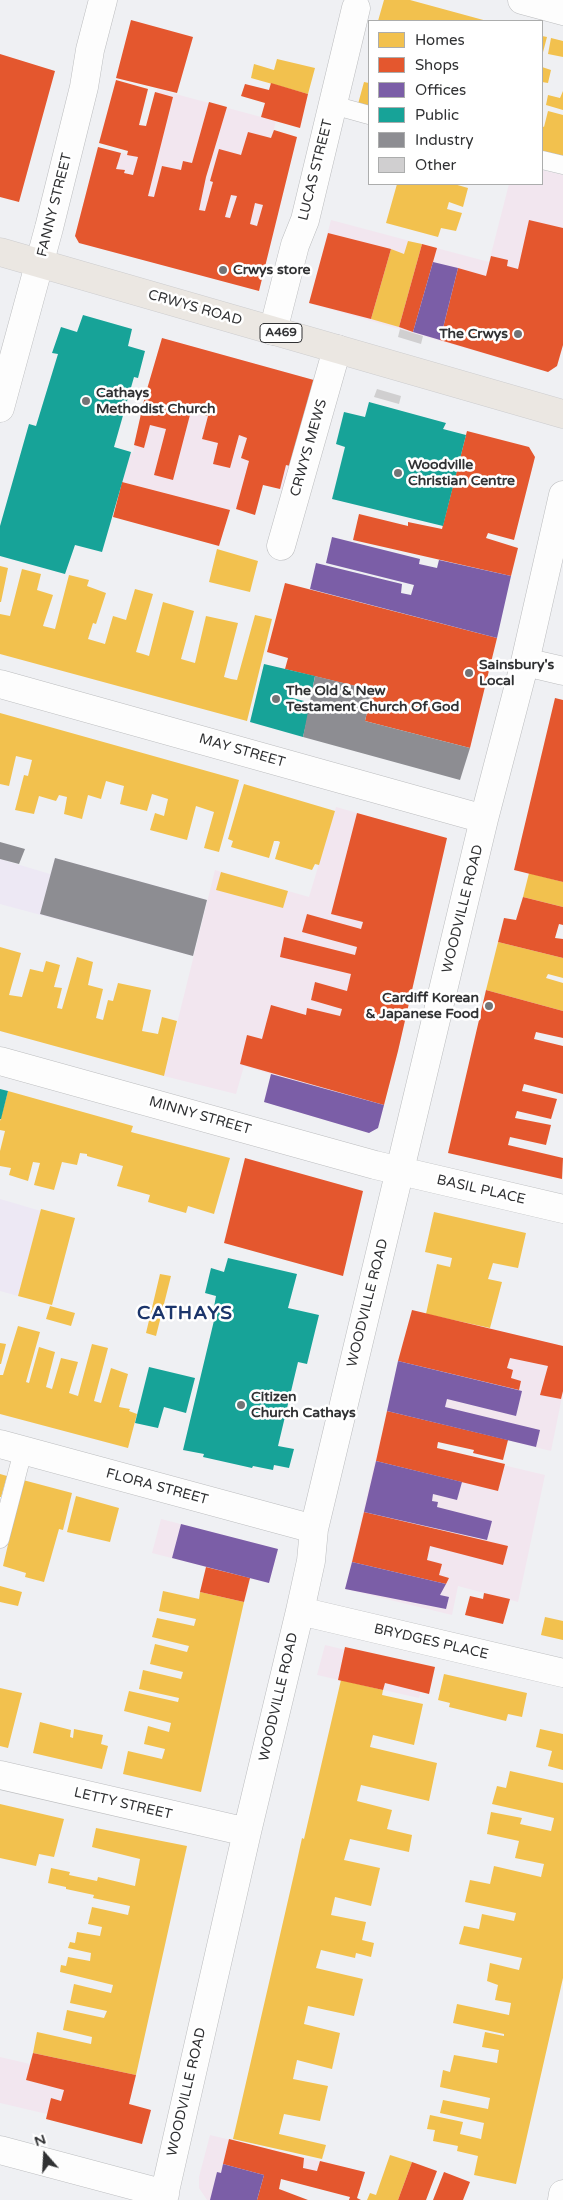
<!DOCTYPE html>
<html>
<head>
<meta charset="utf-8">
<style>
	body { margin:0 }
	#map { position:relative; width:563px; height:2200px; overflow:hidden; background:#eff0f3; font-family:"Varela Round",sans-serif }
	canvas { display:block }
	.legend { position:absolute; left:368px; top:20px; width:175px; height:165px; box-sizing:border-box; background:#fff; border:1px solid #acadad; margin:0; padding:6px 9px; list-style:none; font-size:15px; color:#303133 }
	.legend li { display:flex; align-items:center; gap:10px; height:25px }
	.legend b { width:25px; border:1px solid #acadad }
	.north { position:absolute; left:20px; top:2130px; width:50px; height:50px; -webkit-text-stroke:4px #fff; paint-order:stroke; rotate:341deg; font-size:14px; font-weight:700; line-height:20px; text-align:center; color:#303133 }
	.north::after { content:''; display:block; margin:auto; width:18px; height:22px; background:#303133; clip-path:polygon(50% 0,100% 100%,50% 72%,0 100%) }
</style>
</head>
<body>
<div id="map">
<canvas width="563" height="2200"></canvas>
<ul class="legend">
<li><b style="height:14px;background:#f2c14e"></b>Homes</li>
<li><b style="height:14px;background:#e4572e"></b>Shops</li>
<li><b style="height:14px;background:#7b5ea7"></b>Offices</li>
<li><b style="height:14px;background:#17a398"></b>Public</li>
<li><b style="height:14px;background:#8d8d92"></b>Industry</li>
<li><b style="height:14px;background:#d0cfd0"></b>Other</li>
</ul>
<div class="north">N</div>
</div>
<script>
const context = document.querySelector('canvas').getContext('2d');
context.lineJoin = 'round';
function fillPath(path, color) { context.fillStyle = color; context.fill(path, 'evenodd'); }
const poly = rows => new Path2D(rows.map(r => 'M' + r).join(''));
function strokePath(path, color, width, dash) { context.strokeStyle = color; context.lineWidth = width; context.lineCap = dash ? 'butt' : 'round'; context.setLineDash(dash || []); context.stroke(path); }
function write(font, color, halo, rows, align = 'center') {
  context.font = font + ' "Varela Round",sans-serif'; context.lineWidth = 5; context.setLineDash([]); context.textBaseline = 'middle'; context.strokeStyle = halo; context.fillStyle = color; for (const [text, x, y, turn = 0] of rows) {
    context.save(); context.translate(x, y); context.rotate((+turn || 0) * Math.PI / 180); context.textAlign = isNaN(turn) ? turn : align; if (halo) context.strokeText(text, 0, 0); context.fillText(text, 0, 0); context.restore();
  }
}
const commercial = poly([
	[157,89,276,121,258,193,282,199,259,291,79,243,75,236,98,147,138,157],
	[542,170,563,175,563,345,557,366,548,372,309,303,331,220,489,262,509,184,542,184],
	[162,338,321,382,289,491,263,485,255,515,231,508,230,510,122,482,131,452,133,453,145,396],
	[336,807,447,838,398,1051,378,1128,369,1133,264,1102,271,1074,244,1066,236,1094,164,1076,215,870,309,897],
	[412,1310,563,1346,563,1392,551,1451,387,1411,404,1337,406,1337],
	[381,1436,545,1475,518,1602,458,1586,452,1615,345,1589],
	[161,1519,278,1549,269,1583,152,1553],
	[325,1645,426,1669,419,1698,317,1675],
	[0,2057,30,2064,27,2080,151,2110,142,2144,46,2119,47,2114,0,2103],
	[210,2135,365,2172,357,2198,264,2175,257,2200,207,2200,199,2188,199,2177]
]);
const industrial = poly([
	[55,858,207,900,193,956,0,904,0,859,50,874],
	[0,1199,41,1211,18,1296,0,1291]
]);
const homes = poly([
	[384,0,410,0,487,21,378,21],
	[542,36,547,37,542,56],
	[551,38,563,41,563,57,548,54],
	[277,59,315,68,308,94,251,78,254,64,274,70],
	[542,67,551,70,548,83,542,82],
	[364,82,369,83,369,107,358,104],
	[563,91,563,110,546,105,548,95,560,98],
	[548,111,563,115,563,156,542,151,542,126,544,127],
	[397,184,454,184,468,188,463,207,449,202,447,209,462,213,456,231,441,228,438,237,386,223],
	[408,241,422,244,399,327,371,319,391,249,404,254],
	[217,549,258,561,250,592,209,582],
	[0,566,8,568,1,602,0,602],
	[22,569,41,574,37,590,53,595,43,626,55,629,69,575,89,580,87,586,106,593,96,624,93,623,88,639,105,644,113,616,126,620,135,589,153,594,136,652,143,654,149,656,163,602,194,611,181,659,195,663,206,616,238,623,224,677,231,679,237,680,255,615,272,619,247,721,0,654,0,614,10,616],
	[0,713,239,780,219,852,204,848,214,812,196,806,187,840,150,830,155,813,164,816,168,799,152,794,147,811,120,804,124,786,106,781,101,799,88,795,82,819,64,814,67,797,59,795,56,801,39,796,34,814,15,810,24,775,28,776,32,760,16,756,9,786,0,784],
	[244,784,335,811,319,865,315,864,312,870,275,859,280,842,278,841,274,841,269,858,231,847,233,841,228,839],
	[221,872,288,891,283,908,216,890],
	[529,873,563,882,563,907,523,897],
	[498,942,563,958,563,978,548,974,546,978,563,983,563,1011,486,990],
	[0,947,21,953,9,995,22,997,30,969,43,972,46,961,60,965,54,987,62,988,57,1008,62,1009,77,957,93,962,88,985,103,989,96,1018,103,1020,108,1000,113,1001,118,983,151,990,142,1031,158,1034,162,1017,177,1021,164,1076,0,1031],
	[8,1091,133,1126,131,1132,230,1158,214,1214,188,1206,186,1213,148,1202,150,1195,117,1186,123,1166,87,1156,87,1154,80,1153,77,1165,62,1162,54,1190,34,1185,40,1163,33,1162,28,1181,9,1175,11,1168,0,1166,0,1151,5,1131,0,1130,0,1121],
	[41,1209,75,1218,52,1305,18,1296],
	[434,1212,526,1233,518,1268,493,1263,488,1279,502,1282,490,1328,426,1314,437,1264,450,1267,452,1258,425,1252],
	[160,1274,171,1276,156,1336,146,1333],
	[50,1306,75,1313,71,1326,46,1319],
	[18,1326,40,1332,26,1382,29,1383,39,1347,55,1352,46,1387,52,1389,61,1358,78,1362,69,1393,78,1396,92,1344,108,1348,94,1401,101,1403,111,1368,128,1374,119,1407,130,1409,129,1411,137,1414,128,1448,0,1414,0,1375,3,1375],
	[0,1343,6,1344,1,1364,0,1364],
	[0,1474,7,1476,1,1497,0,1497],
	[23,1480,72,1493,63,1530,59,1529,44,1582,25,1577,26,1573,3,1566],
	[76,1496,119,1508,110,1542,67,1532],
	[0,1586,22,1592,18,1606,0,1602],
	[163,1591,199,1599,200,1592,244,1602,201,1792,123,1774,128,1751,162,1759,165,1749,144,1744,148,1726,169,1732,171,1723,124,1711,129,1691,178,1702,179,1698,139,1689,143,1670,181,1679,183,1672,150,1664,155,1644,187,1652,189,1646,152,1637,157,1618,194,1626,196,1619,159,1611],
	[545,1617,563,1621,563,1640,541,1635],
	[444,1674,527,1693,522,1717,508,1714,506,1721,449,1707,450,1703,438,1700],
	[341,1680,383,1690,382,1695,423,1704,414,1745,373,1735,370,1747,437,1763,429,1801,361,1785,357,1801,392,1810,387,1829,412,1835,409,1852,350,1839,344,1860,380,1868,371,1906,335,1897,331,1915,366,1922,362,1940,374,1943,371,1957,356,1953,355,1958,321,1950,316,1968,363,1979,354,2016,308,2006,304,2024,340,2033,332,2069,297,2060,293,2079,328,2086,320,2121,284,2114,279,2134,326,2145,322,2159,233,2139,295,1870,302,1838,304,1839],
	[0,1688,22,1693,8,1748,0,1746],
	[40,1722,71,1730,70,1737,73,1738,74,1729,103,1735,101,1744,108,1746,102,1769,33,1753],
	[540,1729,563,1734,563,1770,548,1766,552,1751,536,1747],
	[510,1771,563,1783,563,1978,516,2184,474,2175,478,2156,457,2151,458,2146,433,2141,435,2130,427,2129,430,2115,463,2122,460,2134,481,2139,484,2123,440,2113,443,2100,488,2109,490,2098,440,2087,443,2070,450,2072,454,2055,497,2063,499,2050,482,2047,485,2032,504,2036,504,2034,453,2023,457,2004,509,2015,511,2003,495,2000,498,1985,487,1981,490,1963,519,1970,522,1958,459,1944,464,1926,479,1929,482,1914,514,1921,516,1913,465,1902,470,1880,490,1884,494,1866,541,1877,544,1864,515,1858,519,1841,487,1834,491,1812,522,1818,520,1824,551,1831,554,1818,492,1804,497,1786,506,1788],
	[0,1804,64,1819,54,1857,39,1854,36,1866,0,1858],
	[96,1828,187,1846,136,2075,33,2053,37,2032,91,2044,92,2037,63,2030,67,2010,104,2018,107,2011,70,2003,74,1984,111,1993,113,1985,60,1972,61,1965,66,1966,68,1957,90,1961,91,1953,68,1948,70,1942,75,1943,77,1932,100,1936,102,1927,88,1924,92,1907,128,1915,130,1906,93,1898,94,1895,66,1889,66,1887,48,1883,51,1868,70,1872,69,1875,97,1881,98,1877,135,1886,140,1859,92,1847],
	[390,2155,412,2162,398,2200,367,2200,370,2193,376,2195]
]);
const shops = poly([
	[131,20,193,37,177,93,116,78],
	[0,54,55,71,19,202,0,197],
	[116,80,148,89,139,125,146,126,155,92,173,97,148,196,154,197,162,166,181,170,183,161,192,163,209,102,227,107,206,177,199,210,205,211,213,182,210,181,219,149,241,155,248,132,271,138,274,130,297,137,259,291,79,243,75,236,98,147,121,153,116,169,125,170,124,173,133,175,138,157,127,155,128,151,99,143],
	[231,195,237,196,230,218,225,217],
	[255,203,263,205,257,226,250,224],
	[271,83,308,94,300,128,261,117,265,103,241,96,245,84,269,90],
	[529,220,563,228,563,345,557,366,548,372,440,340,458,268,486,276,491,256,508,260,507,266,518,269],
	[328,233,391,249,371,319,309,303],
	[422,244,437,248,413,332,399,327],
	[162,338,321,382,294,467,286,465,280,489,263,485,255,515,236,509,249,461,241,458,247,438,239,435,230,468,213,464,218,443,202,439,208,416,191,411,173,480,154,475,166,429,150,425,144,448,134,445,145,396],
	[467,431,529,447,535,457,514,540,488,533,486,538,518,548,511,576,353,540,359,514,408,526,408,522,442,529],
	[122,482,230,510,219,546,113,517],
	[285,583,497,638,470,748,365,721,372,690,285,669,288,658,267,652],
	[555,698,563,700,563,882,514,870],
	[357,813,447,838,398,1051,384,1105,240,1064,247,1035,262,1039,271,1005,306,1015,307,1008,340,1016,342,1009,311,1000,315,982,347,991,351,974,280,957,284,937,355,955,357,947,302,932,307,914,361,929,363,922,331,914],
	[523,897,563,907,563,925,559,924,555,938,563,939,563,958,498,942,504,918,516,920],
	[486,990,563,1011,563,1038,536,1032,534,1039,563,1046,563,1094,524,1084,522,1091,557,1099,551,1119,517,1111,515,1118,551,1125,546,1145,510,1137,508,1145,563,1158,562,1179,448,1153],
	[245,1158,363,1191,343,1276,224,1243],
	[412,1310,563,1346,563,1391,561,1399,540,1395,548,1366,510,1358,507,1368,513,1370,511,1378,521,1381,519,1390,398,1361],
	[387,1411,508,1440,503,1460,473,1453,474,1450,438,1442,437,1448,505,1464,498,1491,376,1461],
	[364,1512,508,1546,503,1565,430,1546,427,1560,442,1564,439,1575,449,1578,446,1584,352,1562],
	[206,1567,250,1578,244,1602,200,1592],
	[484,1593,510,1599,503,1624,465,1615,470,1596,483,1599],
	[345,1647,435,1667,429,1694,385,1683,383,1690,338,1680],
	[33,2053,136,2075,129,2104,151,2110,142,2144,46,2119,51,2098,61,2101,64,2090,26,2080],
	[229,2139,304,2158,303,2168,317,2171,320,2161,365,2172,357,2198,361,2200,349,2200,350,2197,281,2179,279,2189,308,2200,257,2200,264,2175,223,2164],
	[412,2162,437,2171,426,2200,398,2200],
	[444,2172,470,2182,463,2200,433,2200]
]);
const offices = poly([
	[433,262,458,268,440,340,413,332],
	[332,537,420,559,419,564,437,568,439,560,511,576,497,638,310,589,316,563,402,584,401,593,411,595,414,585,326,563],
	[271,1074,384,1105,378,1128,369,1133,264,1102],
	[398,1361,522,1391,516,1416,447,1399,445,1407,540,1430,536,1447,387,1411],
	[376,1461,462,1482,457,1500,433,1494,432,1501,438,1502,437,1507,492,1521,487,1540,364,1512],
	[181,1524,278,1549,269,1583,172,1558],
	[352,1562,446,1584,440,1595,449,1597,446,1609,345,1589],
	[223,2164,264,2175,257,2200,210,2200,217,2172,221,2173]
]);
const public = poly([
	[83,315,132,329,128,346,145,351,138,378,134,377,114,447,131,452,102,552,75,545,65,574,0,556,0,526,29,424,36,426,58,354,52,353,61,327,77,332],
	[369,402,446,423,443,429,466,435,443,526,332,499,345,447,336,444,344,412,365,417],
	[264,664,315,676,311,696,290,691,289,697,304,701,303,706,310,708,303,737,250,722],
	[0,1089,8,1091,1,1119,0,1119],
	[228,1258,297,1274,288,1308,319,1315,307,1364,298,1362,278,1446,294,1449,289,1468,274,1465,273,1470,253,1466,252,1468,203,1457,204,1454,183,1450,217,1308,214,1307,216,1296,205,1293,211,1268,224,1272],
	[149,1367,195,1378,186,1413,164,1407,158,1428,135,1423]
]);
const industry = poly([
	[315,676,372,690,365,721,470,748,460,780,303,737],
	[0,842,25,849,19,864,0,859],
	[55,858,207,900,193,956,40,914]
]);
const building = poly([
	[400,329,423,336,421,344,398,337],
	[377,389,401,396,399,404,374,397]
]);
const service = poly([
	[333,105,369,115],
	[542,160,563,165],
	[0,1539,23,1451]
]);
const minor = poly([
	[522,0,563,11],
	[273,331,295,245,305,220,356,8],
	[0,408,49,228,84,87,90,50,103,0],
	[281,546,337,349],
	[525,662,563,671],
	[0,684,484,819],
	[0,1061,375,1165,563,1209],
	[0,1444,314,1529],
	[300,1611,563,1673],
	[0,1775,247,1832],
	[0,2150,165,2194],
	[163,2200,247,1832,300,1611,311,1561,314,1529,484,819,525,662,563,495],
	[562,2200,563,2194]
]);
const primary = poly([
	[0,252,563,414]
]);
const markers = [
	[223,270,5,"#737476"],
	[518,334,5,"#737476"],
	[86,401,5,"#737476"],
	[398,473,5,"#737476"],
	[469,673,5,"#737476"],
	[276,699,5,"#737476"],
	[489,1006,5,"#737476"],
	[241,1405,5,"#737476"]
];
const shields = [
	[281,333,42]
];
const shieldNames = [
	["A469",281,333]
];
const streetNames = [
	["LUCAS STREET",316,170,-76],
	["FANNY STREET",55,205,-76],
	["CRWYS ROAD",195,308,16],
	["CRWYS MEWS",309,448,-74],
	["MAY STREET",242,751,16],
	["WOODVILLE ROAD",463,909,-76],
	["MINNY STREET",200,1116,16],
	["BASIL PLACE",481,1190,13],
	["WOODVILLE ROAD",368,1303,-76],
	["FLORA STREET",157,1487,15],
	["BRYDGES PLACE",431,1642,13],
	["WOODVILLE ROAD",279,1697,-77],
	["LETTY STREET",123,1804,13],
	["WOODVILLE ROAD",187,2092,-77]
];
const poiNames = [
	["Crwys store",233,270],
	["The Crwys",508,334,"right"],
	["Cathays",96,393],
	["Methodist Church",96,409],
	["Woodville",408,465],
	["Christian Centre",408,481],
	["Sainsbury's",479,665],
	["Local",479,681],
	["The Old & New",286,691],
	["Testament Church Of God",286,707],
	["Cardiff Korean",479,998,"right"],
	["& Japanese Food",479,1014,"right"],
	["Citizen",251,1397],
	["Church Cathays",251,1413]
];
const districtNames = [
	["CATHAYS",185,1314]
];
fillPath(commercial, '#f2e6ef');
fillPath(industrial, '#ede8f4');
fillPath(homes, '#f2c14e');
fillPath(shops, '#e4572e');
fillPath(offices, '#7b5ea7');
fillPath(public, '#17a398');
fillPath(industry, '#8d8d92');
fillPath(building, '#d0cfd0');
strokePath(service, '#bcbdbf', 19);
strokePath(minor, '#bcbdbf', 29);
strokePath(primary, '#ccccce', 29);
strokePath(service, '#fdfdfd', 18);
strokePath(minor, '#fdfdfd', 28);
strokePath(primary, '#ebe7e2', 28);
for (const [x, y, r, color] of markers) { const dot = new Path2D(); dot.arc(x, y, r, 0, 2 * Math.PI); context.fillStyle = color; context.fill(dot); strokePath(dot, '#fff', 2); }
for (const [x, y, w] of shields) { const box = new Path2D(); box.roundRect(x - w / 2, y - 9.5, w, 19, 4); context.fillStyle = '#fff'; context.fill(box); strokePath(box, '#303133', 1); }
write('bold 12px', '#303133', null, shieldNames);
write('14px', '#303133', '#fff', streetNames);
write('bold 14px', '#303133', '#fff', poiNames, 'left');
context.letterSpacing = '1px';
write('bold 19px', '#1b356b', '#fff', districtNames);
context.letterSpacing = '0px';
</script>
</body>
</html>
